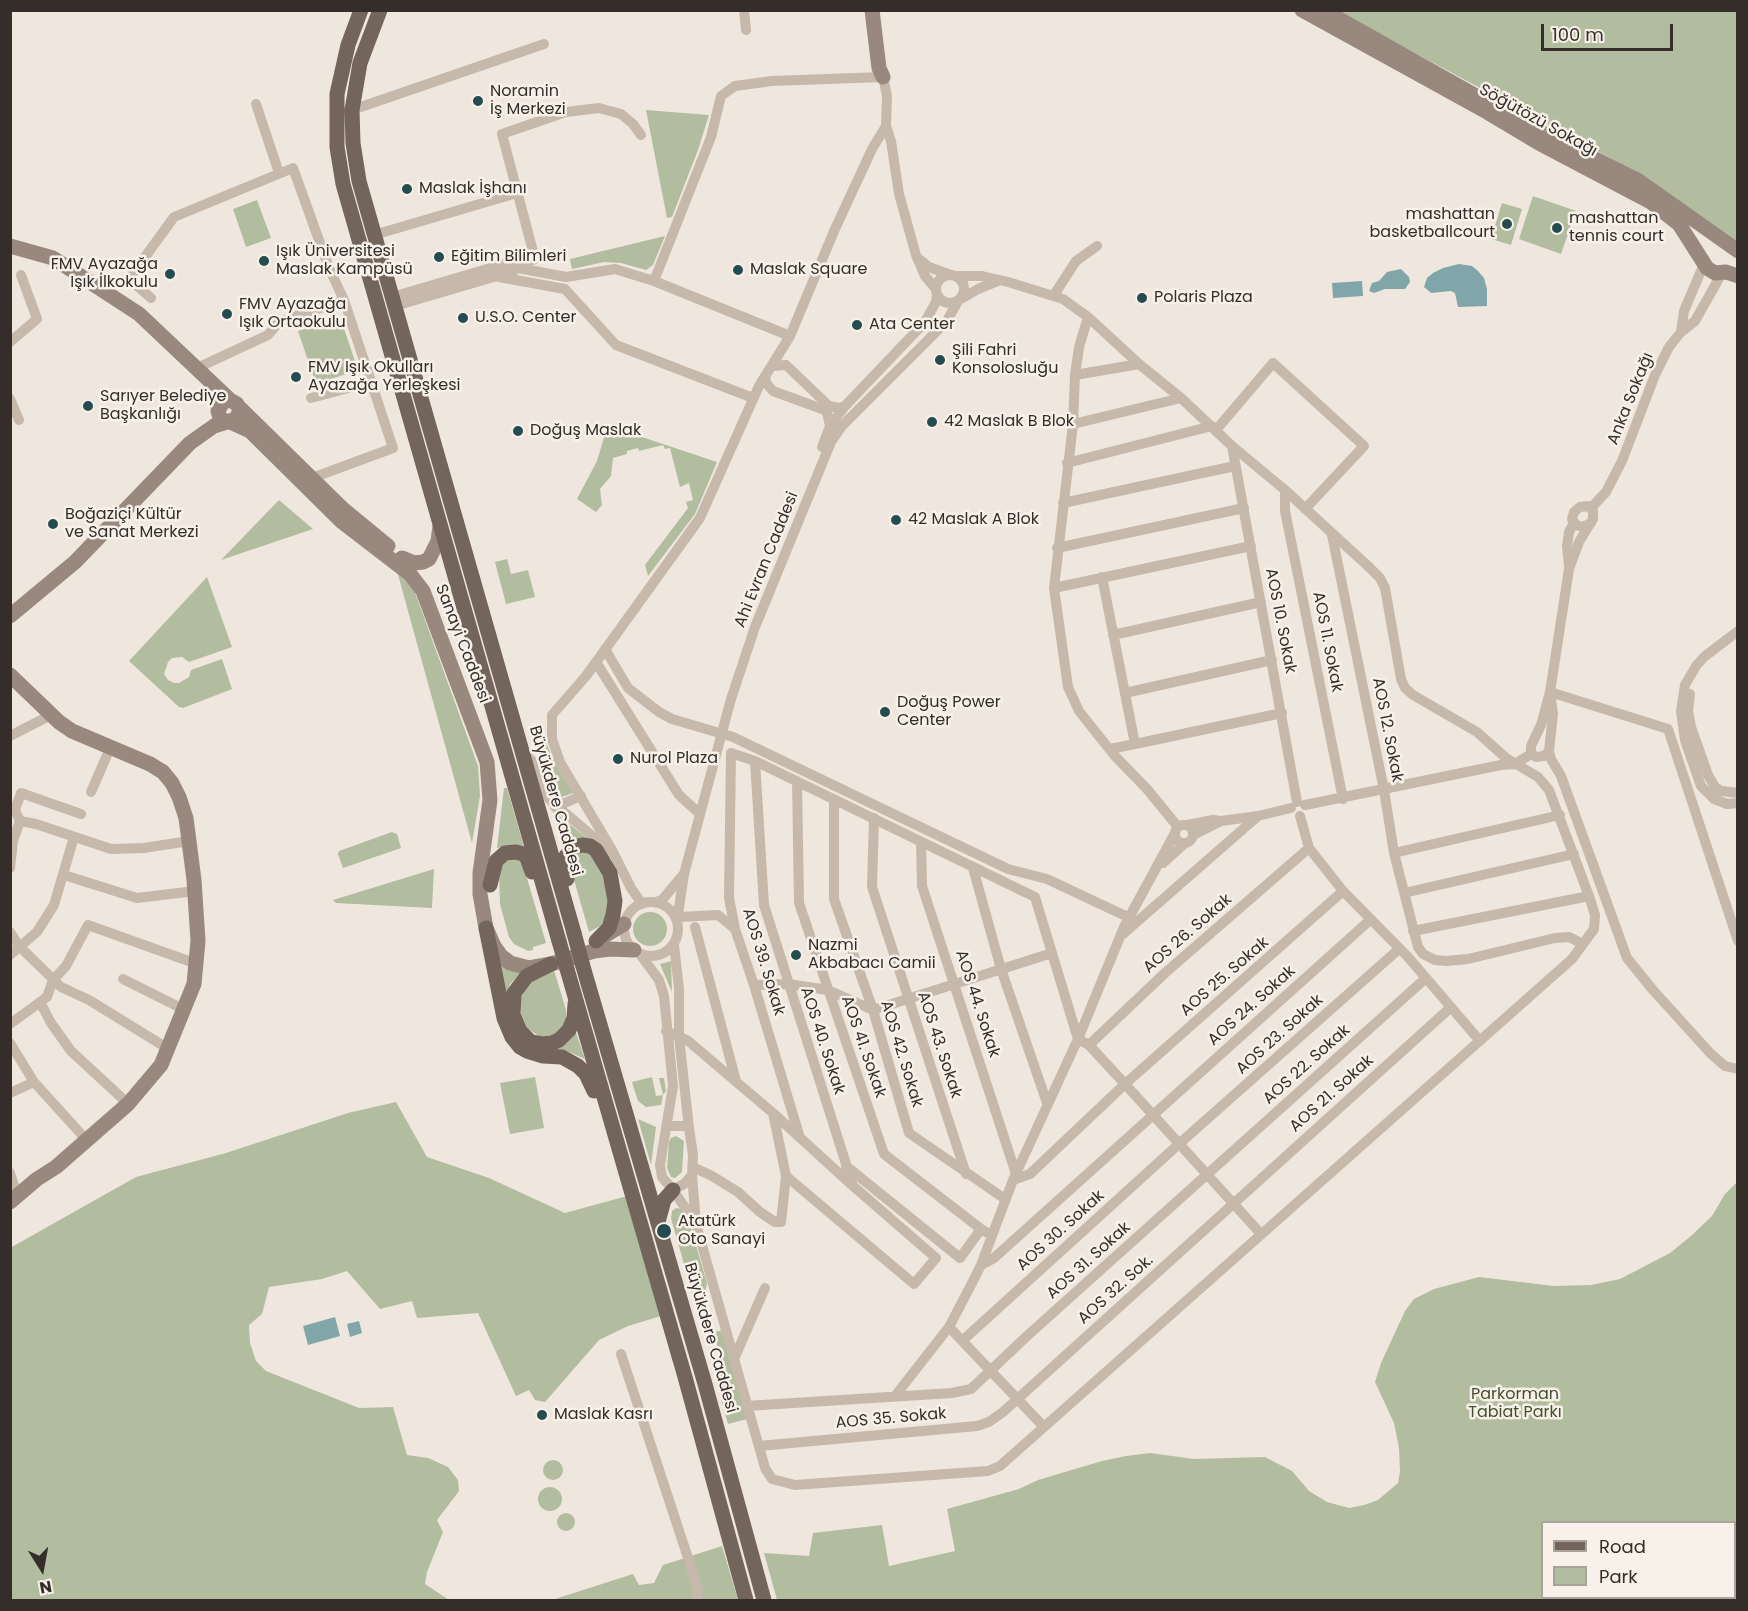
<!DOCTYPE html>
<html>
<head>
<meta charset="utf-8">
<style>
	body { margin:0 }
	#map { position:relative; width:1748px; height:1611px; overflow:hidden; background:#efe7de; font-family:Poppins,sans-serif }
	canvas { display:block }
	.frame { position:absolute; inset:0; border:12px solid #342d29; pointer-events:none }
	.legend { position:absolute; left:1541px; top:1521px; width:195px; height:78px; box-sizing:border-box; background:#f7f1e9; border:2px solid #a9a39c; margin:0; padding:8px 10px; list-style:none; font-size:18px; color:#342d29 }
	.legend li { display:flex; align-items:center; gap:12px; height:30px }
	.legend b { width:30px; border:2px solid #a9a39c }
	.north { position:absolute; left:12px; top:1539px; width:60px; height:60px; -webkit-text-stroke:4px #f7f1e9; paint-order:stroke; rotate:169deg; font-size:16px; font-weight:700; line-height:24px; text-align:center; color:#342d29 }
	.north::after { content:''; display:block; margin:auto; width:21px; height:27px; background:#342d29; clip-path:polygon(50% 0,100% 100%,50% 72%,0 100%) }
	.scale { position:absolute; left:1541px; top:24px; width:132px; height:27px; box-sizing:border-box; border:3px solid #342d29; border-top:0; padding-left:8px; font-size:18px; line-height:21px; white-space:nowrap; color:#342d29; -webkit-text-stroke:4px #f7f1e9; paint-order:stroke }
</style>
</head>
<body>
<div id="map">
<canvas width="1748" height="1611"></canvas>
<div class="frame"></div>
<ul class="legend">
<li><b style="height:8px;background:#74655c"></b>Road</li>
<li><b style="height:16px;background:#b2bc9f"></b>Park</li>
</ul>
<div class="north">N</div>
<div class="scale">100 m</div>
</div>
<script>
const context = document.querySelector('canvas').getContext('2d');
context.lineJoin = 'round';
function fillPath(path, color) { context.fillStyle = color; context.fill(path, 'evenodd'); }
const poly = rows => new Path2D(rows.map(r => 'M' + r).join(''));
function strokePath(path, color, width, dash) { context.strokeStyle = color; context.lineWidth = width; context.lineCap = dash ? 'butt' : 'round'; context.setLineDash(dash || []); context.stroke(path); }
function write(font, color, halo, rows, align = 'center') {
  context.font = font + ' Poppins,sans-serif'; context.lineWidth = 5; context.setLineDash([]); context.textBaseline = 'middle'; context.strokeStyle = halo; context.fillStyle = color; for (const [text, x, y, turn = 0] of rows) {
    context.save(); context.translate(x, y); context.rotate((+turn || 0) * Math.PI / 180); context.textAlign = isNaN(turn) ? turn : align; if (halo) context.strokeText(text, 0, 0); context.fillText(text, 0, 0); context.restore();
  }
}
const green = poly([
	[1337,11,1737,11,1737,244,1610,158],
	[646,110,709,115,698,150,672,217,667,218],
	[1533,196,1576,211,1561,254,1519,239],
	[257,200,271,238,246,247,233,209],
	[1502,203,1522,209,1511,245,1491,239],
	[665,236,653,265,646,270,621,263,604,262,572,269,570,259],
	[340,317,358,370,316,384,298,331],
	[621,430,717,462,695,514,648,576,645,565,688,508,686,502,693,500,689,483,680,487,670,448,665,449,663,445,639,451,638,448,627,451,627,454,613,458,611,476,600,489,602,505,596,512,577,499,597,461,605,434],
	[279,500,313,529,221,560],
	[507,559,511,574,528,570,535,597,506,604,495,562],
	[397,571,413,587,478,766,480,796,472,843],
	[207,577,232,647,189,662,182,657,172,658,168,662,164,674,168,680,174,683,179,683,189,677,191,670,222,659,232,689,183,708,179,707,129,661],
	[540,729,555,763,573,793,559,798,548,791,531,731],
	[504,788,507,788,524,847,514,845,497,848],
	[553,811,588,839,562,844],
	[392,832,397,834,401,848,343,868,338,854,339,851],
	[577,852,589,853,604,874,610,912,602,925,589,932,570,866,572,856],
	[513,858,519,860,524,868,546,943,533,947,533,950,528,951,514,944,509,937,500,904,499,872,504,861],
	[434,869,432,908,336,903,333,900],
	'633 929a17 17 0 1 1 34 0a17 17 0 1 1-34 0Z',
	[496,958,521,973,510,984,506,995],
	[671,961,672,992,660,964],
	[554,970,566,1010,566,1019,563,1027,556,1034,549,1037,540,1037,527,1028,519,1008,519,999,526,984],
	[575,1030,585,1059,569,1052,554,1050],
	[535,1077,544,1128,510,1134,500,1083],
	[652,1077,656,1096,663,1095,659,1078,664,1078,666,1091,663,1095,661,1105,646,1107,638,1101,632,1082],
	[396,1102,427,1157,489,1178,565,1213,627,1196,661,1316,628,1326,599,1340,545,1402,535,1400,529,1390,516,1396,478,1313,417,1318,412,1301,380,1309,347,1271,322,1279,269,1287,262,1314,249,1325,250,1343,256,1361,266,1371,359,1408,393,1407,407,1455,428,1458,448,1467,458,1480,459,1491,437,1520,443,1532,427,1572,425,1584,449,1600,11,1600,10,1248,136,1177,226,1153,348,1113],
	[638,1119,656,1127,651,1165],
	[676,1136,684,1141,682,1172,675,1178,671,1177,667,1168,669,1142,671,1138],
	[1737,1182,1737,1600,777,1600,764,1553,809,1556,813,1533,882,1525,889,1566,955,1551,947,1509,1019,1489,1038,1480,1102,1461,1126,1456,1150,1453,1194,1459,1265,1457,1292,1471,1309,1491,1327,1502,1349,1508,1364,1505,1378,1500,1398,1483,1400,1472,1399,1448,1394,1423,1375,1382,1381,1363,1405,1311,1414,1299,1434,1289,1479,1277,1554,1286,1591,1285,1620,1279,1670,1253,1691,1236,1712,1216,1725,1194],
	[1542,1522,1734,1522,1734,1598,1542,1598],
	[676,1208,682,1209,690,1225,707,1283,704,1298,694,1300,671,1218,672,1211],
	[724,1330,747,1419,728,1424,716,1381,723,1371,714,1332],
	'543 1470a10 10 0 1 1 20 0a10 10 0 1 1-20 0Z',
	'538 1499a12 12 0 1 1 24 0a12 12 0 1 1-24 0Z',
	'557 1522a9 9 0 1 1 18 0a9 9 0 1 1-18 0Z',
	[722,1546,738,1600,552,1600,633,1574,639,1585,654,1583,663,1565]
]);
const water = poly([
	[1459,264,1472,266,1478,271,1484,278,1487,289,1487,306,1458,307,1455,293,1451,291,1431,293,1424,287,1427,278,1433,273,1443,268],
	[1401,269,1409,277,1410,282,1405,289,1385,289,1374,293,1369,291,1372,283,1379,281,1387,272],
	[1362,281,1363,296,1333,298,1332,283],
	[335,1317,340,1336,308,1345,303,1326],
	[359,1321,362,1333,350,1337,347,1324]
]);
const street = poly([
	[744,10,746,30],
	[256,104,279,173],
	[352,110,544,44],
	[374,235,517,193],
	[918,258,929,267,951,275],
	'936 289a14 14 0 1 1 28 0a14 14 0 1 1-28 0Z',
	[499,277,565,289,616,345,753,398],
	[654,281,711,137,721,96,735,86,772,81,883,77,887,96,886,126,891,141,899,194,916,255,925,276,936,289],
	[1054,295,1076,261,1097,246],
	[392,297,511,262,513,267,566,277,615,269,654,281,790,336],
	[151,298,129,279,174,217,293,168,329,268,344,300,393,448,312,478],
	[961,299,978,289,1000,280],
	[395,306,514,271,513,267,535,259,502,134,566,112,599,108,621,114,633,124,641,135],
	[1088,317,1079,347,1075,375,1073,424,1054,588,1068,687,1079,711,1114,755,1147,789,1178,827],
	[1681,332,1684,311,1704,264],
	[10,342,37,319,21,275],
	[772,366,786,365,829,406,840,408,845,406],
	[197,368,268,335,279,322,344,300],
	[1075,375,1139,364],
	[765,376,766,383,773,391,822,409,827,412,830,426],
	[311,398,371,382],
	[10,399,19,420],
	[1073,424,1181,398],
	[1216,430,1273,363,1364,446,1305,509],
	[1232,446,1297,802],
	[822,447,830,426,845,406,925,322,936,302,937,294],
	[1067,463,1212,426],
	[1285,490,1285,511,1343,799],
	[1063,503,1235,466],
	[1591,508,1606,492,1622,461,1655,375,1669,347,1681,332,1695,321,1722,273],
	[1332,535,1384,790,1394,853,1418,947,1423,954,1435,960,1446,961,1468,959,1555,938,1569,937,1583,944],
	[1057,548,1244,508],
	[1569,566,1567,546,1569,532,1574,523],
	[1102,577,1135,744,1282,713],
	[1054,588,1251,546],
	[1738,631,1704,657,1696,666,1685,685,1681,711,1685,740,1701,786,1714,799,1727,804,1738,803],
	[1113,635,1261,602],
	[605,649,628,688,659,712,672,719,733,737,1008,869,1047,879,1130,918],
	[596,662,679,795,700,814],
	[1550,692,1541,725,1531,746,1531,754,1536,757,1544,756,1549,751,1553,714,1550,692,1569,569,1579,542,1593,519,1593,511,1588,506,1580,507,1574,512,1572,519,1576,525,1583,527,1591,523],
	[1550,692,1668,729,1738,941],
	[1125,693,1272,660],
	[1690,694,1688,711,1691,727,1708,775,1715,787,1721,791,1738,793],
	[10,736,51,715],
	[1110,749,1135,744],
	[1549,751,1551,759,1561,776,1627,958,1653,990,1711,1054,1725,1066,1738,1069],
	[524,753,533,762,543,790,550,800,597,840,608,853],
	[755,761,764,905,853,1186],
	[797,781,799,903,884,1154,981,1229,991,1235],
	[91,792,111,746],
	[834,799,834,899,873,1010,909,1133,1005,1199],
	[1305,805,1501,765,1515,764,1531,754],
	[555,807,581,796],
	[1300,816,1309,848,1343,891,1408,957,1480,1041],
	[874,818,872,887,966,1174],
	[20,821,15,810,21,793,81,814],
	[1187,825,1213,820,1221,821,1258,816,1291,808],
	'1175 834a9 9 0 1 1 18 0a9 9 0 1 1-18 0Z',
	[1193,835,1221,821],
	[921,842,922,886,1016,1174],
	[1394,853,1560,815],
	[1163,863,1185,843],
	[10,868,13,841,20,821,36,824,111,849,144,848,189,841],
	[973,868,1001,969,1047,1103],
	[64,875,137,898,195,891],
	[1404,893,1574,854],
	'624 929a27 27 0 1 1 54 0a27 27 0 1 1-54 0Z',
	[656,902,662,900,683,875],
	[642,904,631,888,612,850,560,762,552,739,552,715,586,676,700,518,759,386,790,336,835,229,872,149,886,126],
	[679,917,718,915,735,929],
	[677,921,684,874,731,699,755,627,831,442,842,426,947,321,958,301],
	[695,927,736,1081],
	[1413,931,1589,896],
	[10,932,19,946,61,987,89,1000,167,1048],
	[1123,934,1258,816],
	[674,945,679,989,679,1037,689,1128],
	[640,954,659,980,664,996,673,1086,660,1165,662,1177,673,1190,684,1184,692,1175,693,1155,689,1128,686,1126,668,1126],
	[10,955,37,932,54,905,74,837],
	[123,979,179,1007,185,1008],
	[754,985,788,984,828,990,873,1010,1052,953],
	[40,1002,51,1023,71,1051,123,1099],
	[10,1024,47,997,53,980,66,966,88,925,197,964],
	[666,1031,687,1040,773,1113,853,1186,936,1258,914,1284,786,1176],
	[10,1043,34,1082,82,1135],
	[1089,1045,1165,973,1309,848],
	[10,1093,34,1082],
	[800,1138,754,985,735,929,729,898,731,753,755,761,1035,897,1078,1039,1089,1045,1125,1084,1261,1234],
	[846,1166,960,1258,981,1229],
	[693,1167,712,1176,738,1192,760,1212,775,1222,781,1222,786,1176,773,1113],
	[10,1173,17,1195],
	[692,1175,696,1224,765,1468,772,1479,795,1485,988,1471,1000,1466,1572,959,1594,929,1595,915,1589,896,1549,790,1538,777,1506,758,1477,732,1413,695,1405,688,1401,679,1385,588,1380,578,1369,567,1285,490,1232,446,1181,398,1139,364,1088,317,1063,299,1008,282,982,276,955,276],
	[1013,1180,1030,1174,1125,1084,1343,891],
	[673,1190,695,1222],
	[981,1265,994,1258,1370,920],
	[949,1327,1044,1427],
	[962,1341,1180,1143,1399,949],
	[621,1354,688,1558,698,1591,697,1600],
	[734,1359,765,1288],
	[895,1396,949,1327,971,1285,981,1265,1013,1180,1078,1039,1124,927,1175,833],
	[746,1406,952,1393,971,1389,1027,1336,1426,978],
	[759,1446,977,1426,989,1422,1003,1412,1450,1008]
]);
const secondary = poly([
	[872,10,879,68,883,77],
	[1302,10,1487,112,1539,143,1651,202,1679,224,1707,268,1715,273,1726,272,1738,276],
	[1323,10,1535,129,1639,181,1738,251],
	[10,246,53,258,139,314,230,400,237,404,240,410,236,419,214,426,190,443,75,562,10,616],
	[239,407,343,509,388,546],
	[227,422,220,418,218,411,223,402,230,400],
	[230,422,250,431,341,521,410,574,423,591,487,762,490,800,480,873,480,894,486,928,494,946,501,956,510,963,529,968,551,964,594,951,610,949,634,950],
	[402,558,414,563,423,562,429,559,438,541,440,526],
	[10,675,59,722,72,731,150,764,163,772,172,783,179,797,186,818,194,880,198,941,194,984,161,1065,128,1104,56,1167,37,1179,10,1202],
	[599,939,624,924]
]);
const primary = poly([
	[361,10,348,45,337,94,337,147,343,184,559,941],
	[380,10,360,63,352,110,353,143,359,181,574,933],
	[567,879,564,868,566,856,574,847,582,845,590,846,596,850,610,873,615,901,613,915,609,928,596,941],
	[490,885,496,861,505,853,516,852,523,854,527,858,532,872],
	[486,928,504,1018,512,1037,520,1047,527,1051,543,1056,562,1057,578,1066,586,1074,594,1091],
	[582,963,705,1384,764,1600],
	[551,964,527,976,514,993,513,1014,520,1031,531,1042,543,1044,552,1043,559,1040,569,1030,574,1018,575,1004],
	[567,969,685,1377,746,1600],
	[658,1222,664,1200,673,1190]
]);
const primaryBridge = poly([
	[574,933,582,963],
	[559,941,567,969]
]);
const markers = [
	[478,101,6,"#244c51"],
	[407,189,6,"#244c51"],
	[1507,224,6,"#244c51"],
	[1557,228,6,"#244c51"],
	[439,257,6,"#244c51"],
	[264,261,6,"#244c51"],
	[738,270,6,"#244c51"],
	[170,274,6,"#244c51"],
	[1142,298,6,"#244c51"],
	[227,314,6,"#244c51"],
	[463,318,6,"#244c51"],
	[857,325,6,"#244c51"],
	[940,360,6,"#244c51"],
	[296,377,6,"#244c51"],
	[88,406,6,"#244c51"],
	[932,422,6,"#244c51"],
	[518,431,6,"#244c51"],
	[896,520,6,"#244c51"],
	[53,524,6,"#244c51"],
	[885,712,6,"#244c51"],
	[618,759,6,"#244c51"],
	[796,955,6,"#244c51"],
	[664,1231,8,"#244c51"],
	[542,1415,6,"#244c51"]
];
const poiNames = [
	["Noramin",490,92],
	["İş Merkezi",490,110],
	["Maslak İşhanı",419,189],
	["mashattan",1495,215,"right"],
	["basketballcourt",1495,233,"right"],
	["mashattan",1569,219],
	["tennis court",1569,237],
	["Işık Üniversitesi",276,252],
	["Maslak Kampüsü",276,270],
	["Eğitim Bilimleri",451,257],
	["FMV Ayazağa",158,265,"right"],
	["Işık İlkokulu",158,283,"right"],
	["Maslak Square",750,270],
	["Polaris Plaza",1154,298],
	["FMV Ayazağa",239,305],
	["Işık Ortaokulu",239,323],
	["U.S.O. Center",475,318],
	["Ata Center",869,325],
	["Şili Fahri",952,351],
	["Konsolosluğu",952,369],
	["FMV Işık Okulları",308,368],
	["Ayazağa Yerleşkesi",308,386],
	["Sarıyer Belediye",100,397],
	["Başkanlığı",100,415],
	["42 Maslak B Blok",944,422],
	["Doğuş Maslak",530,431],
	["Boğaziçi Kültür",65,515],
	["ve Sanat Merkezi",65,533],
	["42 Maslak A Blok",908,520],
	["Doğuş Power",897,703],
	["Center",897,721],
	["Nurol Plaza",630,759],
	["Nazmi",808,946],
	["Akbabacı Camii",808,964],
	["Atatürk",678,1222],
	["Oto Sanayi",678,1240],
	["Maslak Kasrı",554,1415]
];
const streetNames = [
	["Söğütözü Sokağı",1538,121,29],
	["Anka Sokağı",1631,399,-68],
	["Ahi Evran Caddesi",767,560,-68],
	["AOS 10. Sokak",1280,621,79],
	["AOS 11. Sokak",1327,642,79],
	["Sanayi Caddesi",462,644,69],
	["AOS 12. Sokak",1387,730,79],
	["Büyükdere Caddesi",555,801,74],
	["AOS 26. Sokak",1188,934,-41],
	["AOS 39. Sokak",763,962,73],
	["AOS 25. Sokak",1225,977,-41],
	["AOS 44. Sokak",977,1004,72],
	["AOS 24. Sokak",1252,1006,-42],
	["AOS 23. Sokak",1280,1035,-42],
	["AOS 40. Sokak",822,1041,72],
	["AOS 43. Sokak",939,1045,72],
	["AOS 41. Sokak",863,1047,71],
	["AOS 42. Sokak",901,1054,73],
	["AOS 22. Sokak",1307,1065,-42],
	["AOS 21. Sokak",1332,1094,-42],
	["AOS 30. Sokak",1061,1231,-42],
	["AOS 31. Sokak",1089,1261,-42],
	["AOS 32. Sok.",1116,1290,-42],
	["Büyükdere Caddesi",710,1338,74],
	["AOS 35. Sokak",891,1419,-5]
];
const parkNames = [
	["Parkorman",1515,1395],
	["Tabiat Parkı",1515,1413]
];
fillPath(green, '#b2bc9f');
fillPath(water, '#80a6a9');
strokePath(street, '#c6b8ab', 10);
strokePath(secondary, '#99887d', 15);
strokePath(primary, '#74655c', 15);
strokePath(primaryBridge, '#74655c', 15);
for (const [x, y, r, color] of markers) { const dot = new Path2D(); dot.arc(x, y, r, 0, 2 * Math.PI); context.fillStyle = color; context.fill(dot); strokePath(dot, '#f7f1e9', 2); }
write('16px', '#342d29', '#f7f1e9', poiNames, 'left');
write('16px', '#342d29', '#f7f1e9', streetNames);
write('16px', '#435030', '#f7f1e9', parkNames);
</script>
</body>
</html>
